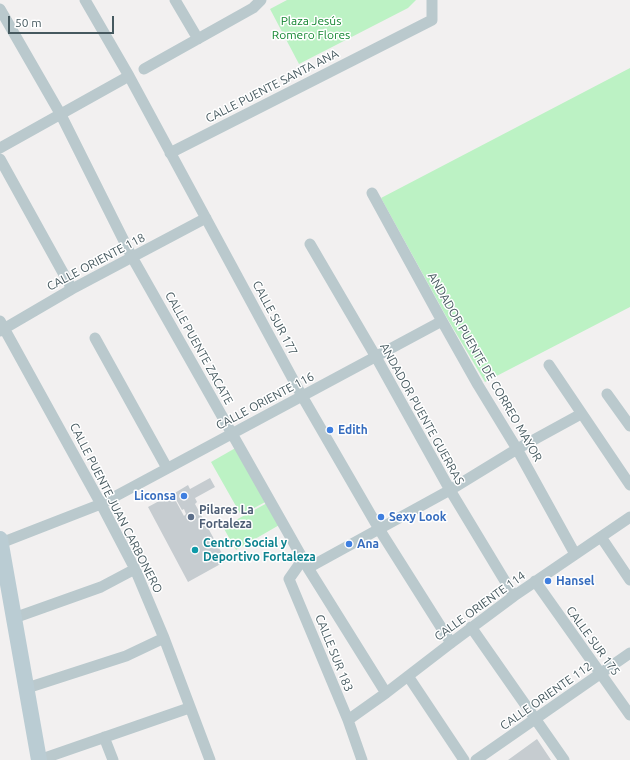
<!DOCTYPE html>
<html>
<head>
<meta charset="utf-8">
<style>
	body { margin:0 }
	#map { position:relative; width:630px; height:760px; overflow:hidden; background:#f2f0f0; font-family:Ubuntu,sans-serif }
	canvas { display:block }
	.scale { position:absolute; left:8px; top:16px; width:106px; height:18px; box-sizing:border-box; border:2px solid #46595f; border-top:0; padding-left:5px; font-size:12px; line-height:14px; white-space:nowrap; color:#46595f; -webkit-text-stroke:3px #fff; paint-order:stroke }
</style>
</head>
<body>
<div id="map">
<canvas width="630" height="760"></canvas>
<div class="scale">50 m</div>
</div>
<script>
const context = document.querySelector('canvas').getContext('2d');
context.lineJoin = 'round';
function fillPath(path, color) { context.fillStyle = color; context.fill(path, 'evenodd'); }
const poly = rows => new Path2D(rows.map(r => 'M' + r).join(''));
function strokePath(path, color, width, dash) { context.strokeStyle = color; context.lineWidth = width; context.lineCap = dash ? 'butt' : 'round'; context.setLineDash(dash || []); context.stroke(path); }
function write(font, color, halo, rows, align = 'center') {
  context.font = font + ' Ubuntu,sans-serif'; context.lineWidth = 3; context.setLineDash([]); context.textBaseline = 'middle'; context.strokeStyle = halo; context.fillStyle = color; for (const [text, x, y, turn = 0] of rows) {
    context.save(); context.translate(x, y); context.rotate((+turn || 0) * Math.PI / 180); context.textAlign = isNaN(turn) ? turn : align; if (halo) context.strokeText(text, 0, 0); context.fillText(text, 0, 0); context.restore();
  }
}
const green = poly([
	[287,0,416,0,408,8,299,64,270,9],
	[630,68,630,307,485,382,447,318,381,198],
	[239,446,269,500,241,515,211,462],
	[269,502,281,524,236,550,223,527]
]);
const building = poly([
	[210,478,215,487,195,498,197,502,195,504,226,561,188,582,148,507,172,494,184,516,186,514,184,509,182,510,173,494,188,485,190,489],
	[537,739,551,760,508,760]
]);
const street = poly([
	[85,0,129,76,302,396,379,529,451,643],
	[175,0,198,39],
	[0,9,61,115,132,257,308,568,386,693],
	[144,69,253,8,261,0],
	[0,148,129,76],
	[170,153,432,20,432,0],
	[0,159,72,289],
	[372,193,442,321,478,385,517,449,575,554],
	[310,244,376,357,450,490,514,596],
	[0,321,101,504,135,569,164,638,210,760],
	[0,331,72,289,206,218],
	[95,338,167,468],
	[549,365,630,485],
	[607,394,630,426],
	[601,537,630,580],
	[1,543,101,504,442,321],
	[303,559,289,579,348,720,362,760],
	[308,568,450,490,517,449,581,414],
	[535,581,630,715],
	[14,618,101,587,135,569],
	[471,627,564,760],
	[408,676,464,760],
	[27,688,126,656,164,638],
	[348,720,386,693,451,643,514,596,630,517],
	[104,737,113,760],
	[39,760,189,708],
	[476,760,630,653]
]);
const secondary = poly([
	[0,539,39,760]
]);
const markers = [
	[330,430,4,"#3f7fe0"],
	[184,496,4,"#3f7fe0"],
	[191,517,4,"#5c6f8a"],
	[381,517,4,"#3f7fe0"],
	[349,544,4,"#3f7fe0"],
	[195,550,4,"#0f9aa8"],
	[548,581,4,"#3f7fe0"]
];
const parkNames = [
	["Plaza Jesús",311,21],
	["Romero Flores",311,35]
];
const streetNames = [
	["CALLE PUENTE SANTA ANA",272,86,-27],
	["CALLE ORIENTE 118",96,262,-28],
	["CALLE SUR 177",275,318,62],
	["CALLE PUENTE ZACATE",199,348,61],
	["ANDADOR PUENTE DE CORREO MAYOR",485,367,60],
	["CALLE ORIENTE 116",265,401,-28],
	["ANDADOR PUENTE GUERRAS",422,414,61],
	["CALLE PUENTE JUAN CARBONERO",116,508,63],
	["CALLE ORIENTE 114",480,606,-36],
	["CALLE SUR 175",593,641,54],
	["CALLE SUR 183",334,653,68],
	["CALLE ORIENTE 112",546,696,-35]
];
const shopNames = [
	["Edith",338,430],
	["Liconsa",176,496,"right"],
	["Sexy Look",389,517],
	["Ana",357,544],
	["Hansel",556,581]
];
const serviceNames = [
	["Pilares La",199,510],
	["Fortaleza",199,524]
];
const cultureNames = [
	["Centro Social y",203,543],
	["Deportivo Fortaleza",203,557]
];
fillPath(green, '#bcf2c4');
fillPath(building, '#c6ccd0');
strokePath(street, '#bac9cd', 11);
strokePath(secondary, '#baccd3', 16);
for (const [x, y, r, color] of markers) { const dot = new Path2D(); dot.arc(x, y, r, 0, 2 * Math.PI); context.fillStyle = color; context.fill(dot); strokePath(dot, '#fff', 1.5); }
write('12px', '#12852f', '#fff', parkNames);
write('12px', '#46595f', '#fff', streetNames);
write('bold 12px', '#366cbe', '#fff', shopNames, 'left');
write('bold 12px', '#4e5e75', '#fff', serviceNames, 'left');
write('bold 12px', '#0d838f', '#fff', cultureNames, 'left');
</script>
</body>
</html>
